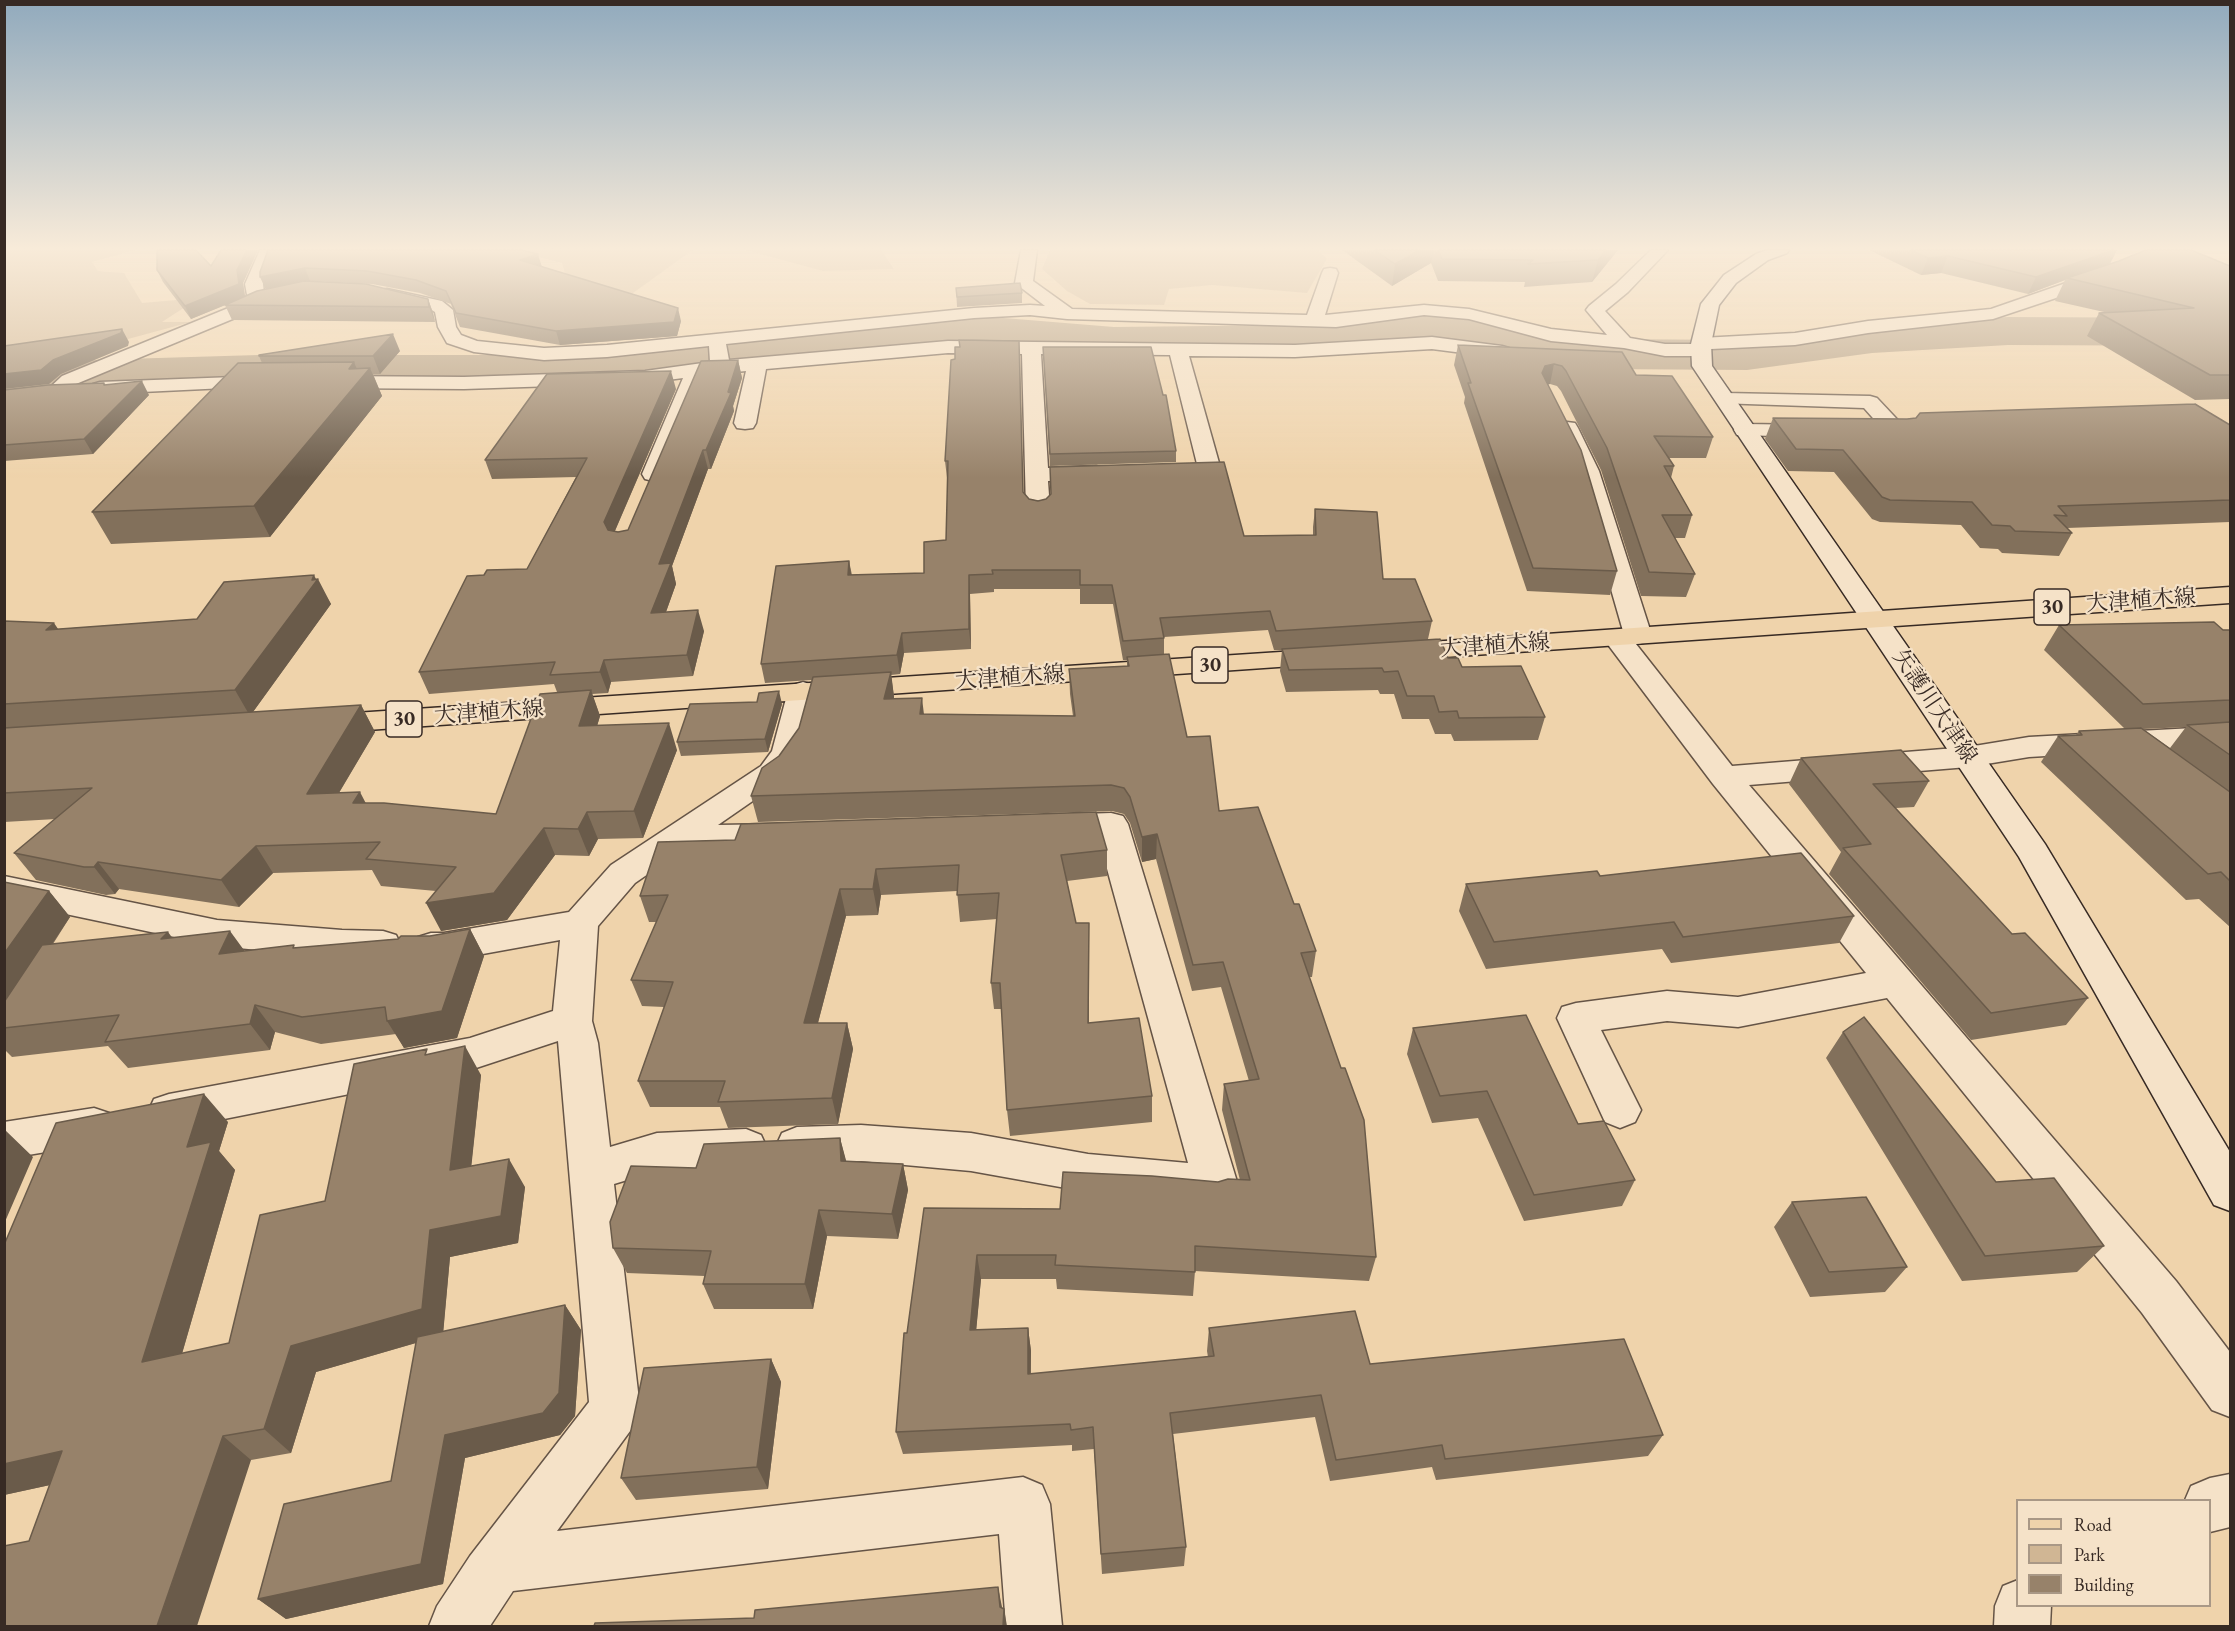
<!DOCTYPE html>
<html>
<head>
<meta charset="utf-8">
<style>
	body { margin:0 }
	#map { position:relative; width:2235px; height:1631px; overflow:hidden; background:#efd3ab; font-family:"EB Garamond",serif }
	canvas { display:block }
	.frame { position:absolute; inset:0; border:6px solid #372a24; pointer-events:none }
	.legend { position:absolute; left:2016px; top:1499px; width:195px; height:108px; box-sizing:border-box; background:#f5e2c8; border:2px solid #a99886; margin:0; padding:8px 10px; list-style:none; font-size:18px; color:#372a24 }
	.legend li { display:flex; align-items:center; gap:12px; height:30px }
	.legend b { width:30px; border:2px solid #a99886 }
</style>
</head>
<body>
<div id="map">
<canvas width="2235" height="1631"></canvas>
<div class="frame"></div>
<ul class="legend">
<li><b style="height:8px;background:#efd3ab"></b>Road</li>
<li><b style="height:16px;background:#d0b694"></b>Park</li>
<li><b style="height:16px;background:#97826a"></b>Building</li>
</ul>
</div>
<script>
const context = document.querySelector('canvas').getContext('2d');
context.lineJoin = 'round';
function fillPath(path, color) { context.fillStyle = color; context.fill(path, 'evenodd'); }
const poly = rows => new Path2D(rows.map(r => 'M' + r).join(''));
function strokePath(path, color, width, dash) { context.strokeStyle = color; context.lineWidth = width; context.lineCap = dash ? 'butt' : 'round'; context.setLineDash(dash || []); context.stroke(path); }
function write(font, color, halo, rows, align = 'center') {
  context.font = font + ' "EB Garamond","Noto Serif JP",serif'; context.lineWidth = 4.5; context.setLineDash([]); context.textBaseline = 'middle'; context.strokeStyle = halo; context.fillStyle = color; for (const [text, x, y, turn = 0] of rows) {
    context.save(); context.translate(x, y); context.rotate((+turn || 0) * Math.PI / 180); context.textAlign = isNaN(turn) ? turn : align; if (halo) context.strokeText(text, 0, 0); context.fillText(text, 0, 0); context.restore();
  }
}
const green = poly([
	[4,250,136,250,92,262,98,271,124,273,142,303,199,298,162,322,191,322,128,339,5,356],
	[516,250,693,250,633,293,613,295,567,281,562,263,518,252],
	[745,250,881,250,894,269,823,271],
	[1050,250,1318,250,1327,259,1307,293,1212,285,1169,289,1164,305,1090,304,1067,291,1042,269]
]);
const river = poly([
	[1422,315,1453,317,1600,339,1747,340,1872,325,2008,317,2230,318,2230,346,2008,345,1872,353,1747,370,1600,369,1453,345,1422,343,1300,353,1114,355,992,345,757,371,648,379,526,385,258,385,114,389,57,391,4,398,4,368,57,361,258,355,526,355,757,341,992,317,1114,327,1300,325,1422,315]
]);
const minor = poly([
	[260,250,276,250,263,284,264,293,276,293,279,297,276,301,76,384,63,395,49,395,46,391,62,376,248,300,245,284,260,250],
	[1021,250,1037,250,1033,281,1072,309,1307,315,1322,273,1324,269,1330,268,1336,269,1338,273,1325,315,1424,305,1469,309,1551,329,1607,335,1586,310,1589,306,1616,284,1651,250,1668,250,1628,292,1605,311,1630,338,1665,344,1692,344,1694,340,1701,338,1795,333,1868,321,1991,309,2095,273,2151,250,2172,250,2170,253,2107,281,1993,319,1868,333,1795,345,1711,349,1709,354,1702,356,1665,356,1624,348,1551,341,1469,319,1424,315,1336,327,1067,319,1030,315,974,318,726,344,729,360,948,341,1295,345,1432,337,1502,346,1509,348,1512,352,1509,356,1502,358,1432,349,1295,357,1189,356,1221,470,1218,475,1210,477,1174,478,1166,476,1163,471,1166,466,1197,464,1170,355,1041,354,1048,468,1096,466,1104,468,1107,473,1104,478,1096,480,1048,481,1050,510,1046,515,1038,517,1030,515,1026,510,1022,354,948,353,766,369,756,423,753,428,745,429,737,428,734,423,746,371,704,375,664,474,661,479,653,481,645,479,642,474,683,378,645,383,464,389,331,388,324,386,321,382,324,378,331,376,464,377,645,371,710,362,709,346,607,357,544,360,474,352,447,343,438,327,435,312,430,309,381,298,378,294,381,290,387,289,442,301,453,310,456,327,461,335,477,341,544,348,607,345,974,308,1030,305,1045,306,1015,283,1021,250],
	[261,376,268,378,271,382,268,386,100,394,93,392,90,388,93,384,100,382,261,376],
	[1725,393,1870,396,1877,398,1909,432,1906,437,1898,438,1865,437,1862,432,1865,427,1880,426,1864,408,1718,403,1715,399,1718,395,1725,393],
	[1567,422,1575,423,1578,428,1599,471,1652,636,1648,642,1636,644,1732,766,1968,747,2029,737,2230,726,2230,745,2029,757,1968,767,1749,785,2176,1281,2230,1352,2230,1417,2212,1410,2142,1313,1887,998,1738,1027,1667,1021,1601,1030,1641,1110,1635,1122,1620,1128,1605,1122,1557,1018,1562,1007,1576,1003,1667,991,1738,997,1866,973,1713,784,1603,638,1607,632,1623,631,1577,471,1556,428,1559,423,1567,422],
	[1745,424,1812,425,1820,426,1823,431,1820,436,1812,437,1737,435,1734,430,1737,425,1745,424],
	[803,682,813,685,818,691,803,752,783,780,718,825,780,824,792,827,797,835,792,843,780,846,723,848,687,847,635,883,598,926,592,1021,598,1043,610,1147,657,1133,746,1129,761,1135,767,1148,761,1161,746,1167,657,1171,614,1184,640,1409,633,1427,557,1531,1023,1477,1042,1485,1050,1504,1062,1626,1006,1626,999,1534,513,1591,490,1626,429,1626,437,1606,470,1556,589,1402,558,1041,470,1070,169,1130,154,1125,148,1112,154,1099,169,1094,470,1038,553,1011,560,940,444,961,431,961,418,957,413,947,418,937,431,933,444,933,569,912,611,865,761,766,772,751,788,691,793,685,803,682],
	[1111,813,1123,816,1128,824,1238,1185,1232,1199,1216,1205,1088,1192,971,1171,861,1161,797,1165,782,1159,776,1146,782,1133,797,1127,861,1125,971,1133,1088,1154,1188,1163,1098,836,1053,837,1041,834,1036,826,1041,818,1053,815,1111,813],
	[4,876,217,920,342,930,383,931,396,935,401,945,396,955,383,959,342,958,217,946,4,901,4,876],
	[94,1108,109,1113,115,1126,109,1139,94,1144,4,1159,4,1122,94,1108],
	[2230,1474,2230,1527,2210,1532,2210,1500,2185,1500,2191,1486,2210,1478,2230,1474],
	[2018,1580,2018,1606,2051,1606,2050,1626,1994,1626,1995,1606,2003,1586,2018,1580]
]);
const secondary = poly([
	[1767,250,1789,250,1787,253,1768,260,1736,283,1719,305,1711,344,1712,366,2045,844,2230,1152,2230,1211,2214,1205,2019,857,1692,366,1691,344,1701,304,1724,275,1756,254,1767,250]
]);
const primary = poly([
	[2230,587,2230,603,1401,660,1391,658,1387,652,1391,646,1401,644,2230,587],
	[1326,649,1336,651,1340,657,1336,663,324,733,313,731,309,724,313,717,324,715,1326,649]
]);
const wall = poly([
	[221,250,258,250,243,283,245,296,266,289,268,250,541,266,681,321,677,336,560,345,460,327,451,304,420,293,372,284,310,281,428,299,433,313,435,322,232,320,225,305,191,319,163,282,157,270,211,266],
	[1342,250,1618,250,1592,282,1524,287,1525,282,1438,281,1431,263,1392,286],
	[1869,250,2117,250,2110,264,2230,266,2230,399,2195,400,2087,336,2099,313,2104,312,2055,301,2065,280,2028,294,1941,273,1921,275],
	[956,288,1022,293,1022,303,957,307],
	[1458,345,1636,375,1713,437,1706,458,1669,458,1674,466,1671,478,1692,515,1685,538,1675,538,1695,574,1686,597,1641,596,1601,470,1561,391,1557,386,1550,384,1548,384,1617,571,1610,595,1527,591,1464,403,1465,397,1454,365],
	[1043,347,1176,451,1176,462,1050,466],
	[400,351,380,374,373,374,382,396,270,537,111,544,92,512,262,363,259,356],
	[1020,356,1023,493,1029,499,1244,536,1313,535,1313,527,1315,509,1383,579,1432,621,1428,639,1448,658,1545,717,1538,740,1454,741,1451,734,1435,734,1429,719,1402,719,1394,694,1380,694,1378,690,1286,692,1280,671,1282,650,1274,650,1268,630,1164,637,1164,654,1187,737,1219,811,1294,904,1316,951,1312,977,1309,977,1376,1257,1369,1281,1195,1271,1193,1296,1057,1289,1056,1279,981,1279,976,1330,1028,1328,1031,1351,1031,1374,1208,1357,1207,1351,1209,1328,1370,1364,1663,1435,1648,1456,1436,1480,1432,1467,1330,1481,1315,1417,1173,1434,1186,1547,1184,1566,1102,1574,1094,1449,1072,1451,1072,1445,903,1454,896,1432,907,1333,924,1208,1060,1209,1240,1180,1222,1110,1224,1084,1249,1081,1221,987,1192,991,1156,859,1142,862,1130,823,1124,814,1112,811,758,822,751,796,799,728,812,680,765,683,761,664,849,561,852,575,924,573,946,540,948,478,947,478,945,461,955,359],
	[994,589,1080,589,1080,604,1113,604,1123,660,1127,660,1127,666,1069,669,1070,694,1073,716,924,714,894,699,894,697,891,675,900,674,904,653,971,649,970,594,994,592],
	[738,360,742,378,733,406,734,411,711,469,708,469,672,566,676,584,666,612,704,631,693,676,611,682,608,693,592,694,600,716,597,726,677,750,643,838,598,839,589,856,555,855,507,920,441,931,436,891,381,886,372,870,273,873,239,907,119,889,115,894,106,895,36,880,14,853,56,819,4,822,4,621,58,629,197,619,316,580,331,604,253,712,361,705,375,732,339,793,366,803,496,814,557,692,554,684,429,694,419,672,484,575,527,569,576,477,492,479,485,460,676,389,615,531,618,532,628,530],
	[105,385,149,395,93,454,4,461,4,390],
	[1773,418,2230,425,2230,522,2067,528,2072,533,2059,556,2002,553,1998,549,1980,548,1961,525,1880,522,1872,519,1834,472,1788,471,1765,439],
	[2059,625,2230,630,2230,927,2199,899,2186,900,2041,762,2058,736,2076,735,2079,731,2125,729,2044,650],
	[2186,727,2170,748,2143,729],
	[782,704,768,752,681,756,677,742],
	[1801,758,1929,781,1914,807,1896,808,2012,934,2088,998,2066,1025,1971,1040,1829,874,1841,852,1789,784],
	[658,842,1107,850,1107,876,1067,881,1076,923,1089,949,1089,1023,1152,1096,1152,1122,1010,1136,1007,1110,1002,1009,994,1009,991,983,997,919,960,922,957,891,881,895,878,915,846,916,818,1023,847,1023,853,1049,838,1124,728,1128,720,1107,650,1107,638,1081,664,1007,642,1006,631,980,657,922,649,922,640,896],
	[1600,876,1854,916,1839,943,1671,963,1662,949,1486,969,1459,911,1466,884],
	[4,882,49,891,70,917,53,944,172,937,244,951,297,948,430,936,470,929,484,956,457,1038,404,1048,396,1034,321,1044,275,1032,270,1050,128,1068,108,1046,12,1057,4,1049],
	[1413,1028,1578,1124,1635,1180,1622,1206,1524,1221,1478,1118,1432,1123,1407,1054],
	[1843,1032,1996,1182,2104,1246,2077,1272,1962,1281,1826,1058],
	[430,1054,481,1075,471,1166,525,1187,518,1243,450,1257,443,1332,565,1305,581,1330,575,1416,560,1435,465,1458,443,1584,286,1619,258,1599,391,1481,416,1343,316,1372,291,1453,251,1460,29,1541,50,1485,4,1495,4,1245,228,1122,219,1151,235,1170,182,1354,229,1343,325,1201],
	[840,1138,846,1162,903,1164,908,1190,898,1239,827,1236,813,1309,714,1309,703,1284,705,1276,627,1273,613,1248,696,1168],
	[1792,1202,1907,1267,1885,1292,1810,1297,1774,1227],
	[771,1359,781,1382,768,1489,636,1500,621,1478]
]);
const shadedWall = poly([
	[247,250,258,250,243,283,245,297,191,319,185,306,237,270],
	[1420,250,1434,250,1431,263,1392,286,1395,264],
	[1606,250,1618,250,1592,282,1598,260],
	[2114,250,2117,250,2109,265,2067,278,2065,280,2028,294,2036,277],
	[538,254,542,267,520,260],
	[1948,256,1941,273,1921,275,1928,258],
	[305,268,310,281,266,290,260,277],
	[428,299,433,313,435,322,429,307],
	[678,308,681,321,677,336,560,345,556,331],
	[122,329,129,342,128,346,61,374,49,384,4,389,4,374,53,360],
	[393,334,400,351,380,374,373,356],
	[738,360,742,378,733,406,734,411,711,469,706,450,728,392],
	[354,362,361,379,370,368,382,396,270,537,254,506,349,369],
	[1554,364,1550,384,1540,387,1542,373,1545,366],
	[671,371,676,389,610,542,604,522],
	[142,381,149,395,93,454,84,439],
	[703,450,708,469,672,566,676,584,658,634,651,613,659,564],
	[849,561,852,580,848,575],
	[314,575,317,581,318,579,331,604,250,716,235,690],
	[969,575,970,594,971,649,969,629],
	[698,610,704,631,693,676,687,655],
	[54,623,71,648,46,630],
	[902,633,904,653,900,674,897,655],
	[604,660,611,682,608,693,600,672],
	[891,672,894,697,888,724,884,699],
	[591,690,600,716,589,753,579,726],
	[779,691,782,704,768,752,765,739],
	[922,698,925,723,920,714],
	[361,705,375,732,322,821,307,794],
	[669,723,677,750,643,838,634,811],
	[360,792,374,819,353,803],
	[587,812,598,839,589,856,578,829],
	[544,828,555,855,507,920,441,931,426,903],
	[1157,834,1156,859,1142,862,1142,837],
	[256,846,273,873,239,907,221,880],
	[98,862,119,889,115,894,94,867],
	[876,869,881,895,878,915,873,889],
	[840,889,846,916,811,1049,804,1023],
	[49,891,70,917,10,1007,4,1001,4,954],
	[1089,923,1089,949,1088,1049,1088,1023],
	[470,929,484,956,457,1038,404,1048,387,1021],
	[230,931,249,957,219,954],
	[168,932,188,959,161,939],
	[255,1005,275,1032,270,1050,250,1024],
	[847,1023,853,1049,838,1124,832,1098],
	[465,1046,481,1075,468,1198,450,1170],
	[204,1094,228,1122,219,1151,235,1170,172,1388,142,1362,187,1147],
	[4,1129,33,1157,4,1224],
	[840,1138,847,1164,841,1161],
	[509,1159,525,1187,518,1243,450,1257,443,1335,316,1372,291,1453,264,1429,291,1346,430,1230],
	[903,1164,908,1190,898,1239,892,1214],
	[819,1210,827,1236,813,1309,805,1284],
	[977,1255,981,1279,974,1354,970,1330],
	[565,1305,581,1330,575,1416,560,1435,465,1458,443,1584,286,1619,258,1599,445,1435],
	[1028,1328,1031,1351,1030,1397,1028,1374],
	[771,1359,781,1382,768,1489,757,1467],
	[223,1436,251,1460,197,1626,157,1626],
	[62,1451,96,1475,4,1495,4,1464],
	[998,1587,1002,1607,1003,1622,1004,1609,1007,1626,1003,1626,1000,1607]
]);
const building = poly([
	[157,250,196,250,211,266,221,250,247,250,237,270,239,284,185,306,157,270,157,250],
	[268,250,522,250,538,254,520,260,678,308,674,322,556,331,456,313,446,291,416,280,367,271,305,268,260,277,260,272,268,250],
	[1374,250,1420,250,1395,264,1374,250],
	[1438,250,1606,250,1598,260,1528,264,1533,260,1442,259,1438,250],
	[1910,250,2114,250,2036,277,1948,256,1928,258,1910,250],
	[2146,250,2191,250,2230,266,2230,375,2210,375,2099,313,2194,308,2067,278,2119,261,2146,250],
	[304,281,366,284,428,299,429,307,225,305,257,291,304,281],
	[1020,283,1022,293,957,297,956,288,1020,283],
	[122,329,121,333,53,360,41,370,4,374,4,346,122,329],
	[393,334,373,356,259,356,259,355,393,334],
	[959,340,1019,341,1023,492,1029,499,1038,501,1046,499,1051,494,1050,467,1224,462,1244,536,1316,535,1315,509,1377,512,1383,579,1415,579,1432,621,1276,631,1270,611,1160,618,1164,638,1123,641,1112,585,1080,585,1080,570,992,570,993,574,969,575,969,629,902,633,897,655,761,664,776,566,849,561,848,575,924,573,924,542,946,540,948,461,945,461,951,360,955,359,955,347,960,347,959,340],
	[1458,345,1622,352,1636,375,1672,376,1713,437,1654,436,1674,466,1664,466,1692,515,1662,515,1695,574,1649,572,1607,448,1566,371,1562,366,1554,364,1545,366,1542,373,1581,450,1617,571,1533,568,1468,383,1471,383,1458,345],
	[1043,347,1151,347,1163,395,1166,395,1176,451,1050,454,1043,347],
	[738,360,728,392,731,393,706,450,703,450,659,564,671,563,651,613,698,610,687,655,604,660,600,672,550,675,555,662,419,672,467,576,484,575,487,570,527,569,587,458,485,460,547,374,671,371,604,522,608,530,618,532,628,530,701,361,738,360],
	[354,362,349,369,370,368,254,506,92,512,238,363,354,362],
	[142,381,84,439,4,445,4,390,48,385,104,383,104,385,142,381],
	[2195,404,2230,425,2230,500,2058,506,2067,516,2054,515,2072,533,2015,531,2010,526,1992,525,1972,502,1890,500,1882,497,1843,450,1796,449,1773,418,1907,419,1916,418,1920,413,2195,404],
	[314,575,312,580,318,579,235,690,4,704,4,621,54,623,46,630,197,619,224,582,314,575],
	[2214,622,2223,630,2230,630,2230,700,2143,704,2059,625,2214,622],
	[1440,639,1448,658,1458,658,1462,667,1521,666,1545,717,1459,718,1457,711,1439,712,1434,696,1407,696,1398,671,1384,672,1382,668,1289,670,1282,649,1440,639],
	[1169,654,1187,737,1210,736,1219,811,1258,807,1294,904,1299,904,1316,951,1301,953,1341,1068,1345,1068,1364,1120,1376,1257,1195,1246,1195,1272,1055,1265,1056,1255,977,1255,970,1330,1028,1328,1028,1374,1214,1356,1209,1328,1355,1311,1370,1364,1624,1339,1663,1435,1445,1459,1442,1445,1336,1460,1321,1395,1170,1413,1186,1547,1101,1554,1093,1427,1071,1430,1070,1424,896,1432,904,1333,907,1333,924,1208,1060,1209,1063,1172,1152,1176,1218,1182,1228,1179,1250,1180,1224,1084,1259,1079,1223,962,1193,965,1157,834,1142,837,1130,797,1124,788,1111,785,751,796,762,768,779,756,799,728,813,677,891,672,884,699,922,698,920,714,1075,716,1069,669,1129,666,1127,657,1169,654],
	[591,690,579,726,669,723,634,811,587,812,578,829,544,828,494,893,426,903,456,867,366,859,380,842,256,846,221,880,98,862,94,867,84,867,14,853,92,788,4,793,4,728,361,705,307,794,360,792,353,803,384,803,496,814,540,694,591,690],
	[779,691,765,739,677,742,690,704,757,702,759,693,779,691],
	[2230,722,2230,755,2187,725,2230,722],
	[2141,728,2230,792,2230,881,2221,872,2208,874,2058,736,2082,735,2079,731,2141,728],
	[1901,750,1929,781,1873,784,2012,934,2025,933,2088,998,1991,1013,1843,848,1871,844,1801,758,1901,750],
	[1096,812,1107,850,1061,855,1076,923,1089,923,1088,1023,1139,1018,1152,1096,1007,1110,1000,983,991,983,999,893,957,895,959,865,876,869,873,889,840,889,804,1023,847,1023,832,1098,718,1102,725,1081,638,1081,673,982,631,980,668,895,640,896,658,842,735,840,741,824,1096,812],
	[1801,853,1854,916,1683,937,1674,922,1494,942,1466,884,1597,871,1600,876,1801,853],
	[4,882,49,891,4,954,4,882],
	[470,929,442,1011,387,1021,385,1007,302,1017,255,1005,250,1024,105,1042,119,1015,4,1028,4,1002,42,945,168,932,161,939,230,931,219,954,294,945,293,948,398,939,401,936,430,936,470,929],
	[1526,1015,1578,1124,1604,1121,1635,1180,1534,1195,1487,1091,1440,1096,1413,1028,1526,1015],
	[1864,1017,1996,1182,2054,1178,2104,1246,1985,1256,1843,1032,1864,1017],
	[465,1046,450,1170,509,1159,501,1216,430,1230,422,1309,291,1346,264,1429,223,1436,157,1626,4,1626,4,1546,29,1541,62,1451,4,1464,4,1245,56,1123,204,1094,187,1147,211,1142,142,1362,229,1343,260,1215,325,1201,354,1064,427,1049,425,1055,465,1046],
	[840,1138,841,1161,903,1164,892,1214,819,1210,805,1284,703,1284,711,1251,613,1248,610,1222,631,1166,696,1168,704,1144,840,1138],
	[1866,1197,1907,1267,1829,1272,1792,1202,1866,1197],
	[565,1305,559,1393,543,1413,445,1435,421,1564,258,1599,284,1504,391,1481,417,1337,565,1305],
	[771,1359,757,1467,621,1478,644,1368,771,1359],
	[998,1587,1000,1607,1004,1609,1003,1626,594,1626,595,1623,754,1618,755,1610,998,1587]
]);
const shields = [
	[2052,607,36],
	[1210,665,36],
	[404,719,36]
];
const shieldNames = [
	["30",2052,607],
	["30",1210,665],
	["30",404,719]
];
const streetNames = [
	["大津植木線",2141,601,-4],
	["大津植木線",1495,646,-4],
	["大津植木線",1010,678,-4],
	["矢護川大津線",1934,707,56],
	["大津植木線",489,713,-4]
];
fillPath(green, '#d0b694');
fillPath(river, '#b09a7d');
strokePath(minor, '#655446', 3);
strokePath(secondary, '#372a24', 3);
strokePath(primary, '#372a24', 3);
fillPath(minor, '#f5e2c8');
fillPath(secondary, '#f5e2c8');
fillPath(primary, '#efd3ab');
fillPath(wall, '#82705b');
fillPath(shadedWall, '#6a5b4a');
fillPath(building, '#97826a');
strokePath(building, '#6a5b4a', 1.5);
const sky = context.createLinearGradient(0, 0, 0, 478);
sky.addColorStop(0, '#91aabd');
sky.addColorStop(0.52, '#f8ebd9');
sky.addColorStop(1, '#f8ebd900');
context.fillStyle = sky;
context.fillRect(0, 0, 2235, 478);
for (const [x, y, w] of shields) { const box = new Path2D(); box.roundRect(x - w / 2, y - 18, w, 36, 4.5); context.fillStyle = '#f5e2c8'; context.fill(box); strokePath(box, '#372a24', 1.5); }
write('bold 21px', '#372a24', null, shieldNames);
write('22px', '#372a24', '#f5e2c8', streetNames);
</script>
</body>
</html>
